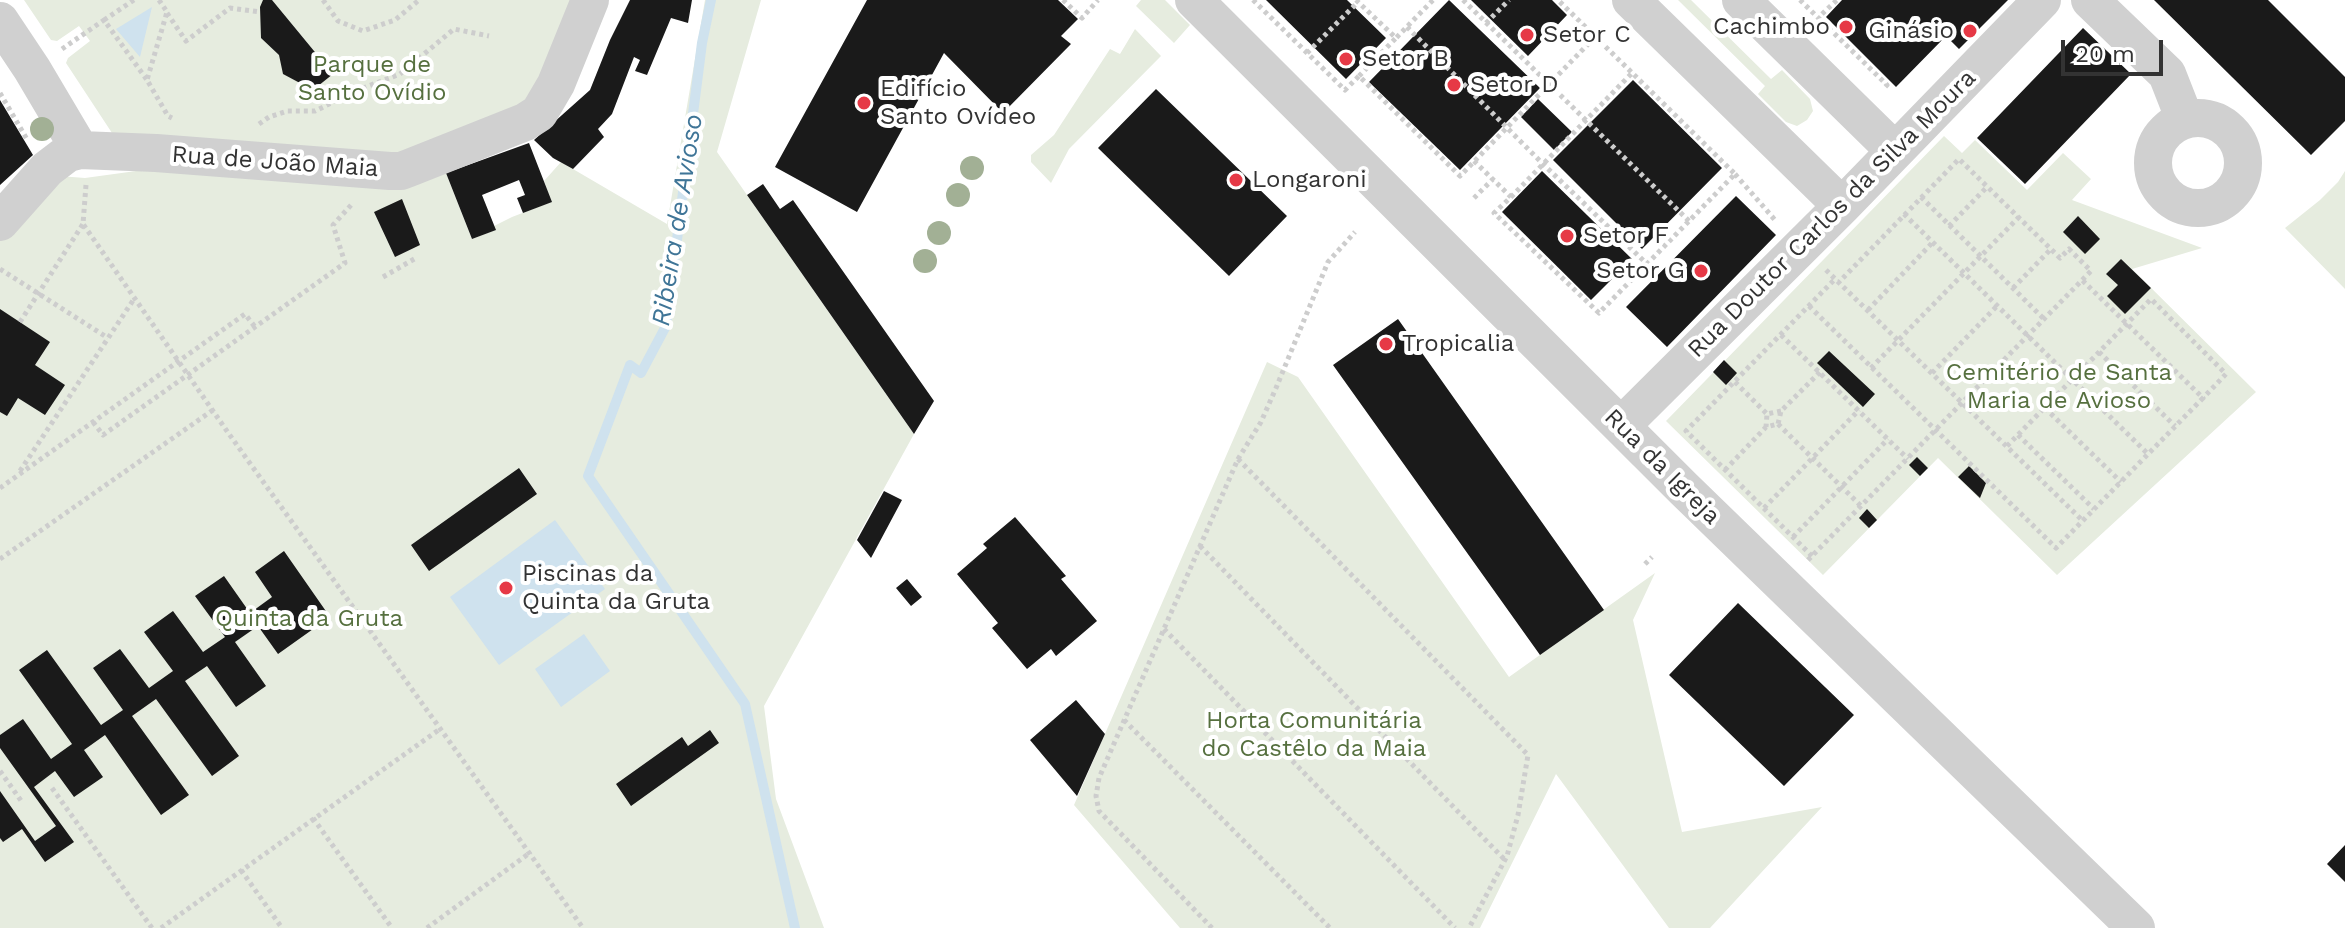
<!DOCTYPE html>
<html>
<head>
<meta charset="utf-8">
<style>
	body { margin:0 }
	#map { position:relative; width:2345px; height:928px; overflow:hidden; background:#fff; font-family:"Work Sans",sans-serif }
	canvas { display:block }
	.scale { position:absolute; left:2061px; top:40px; width:102px; height:36px; box-sizing:border-box; border:4px solid #333; border-top:0; padding-left:10px; font-size:24px; line-height:28px; white-space:nowrap; color:#333; -webkit-text-stroke:6px #fff; paint-order:stroke }
</style>
</head>
<body>
<div id="map">
<canvas width="2345" height="928"></canvas>
<div class="scale">20 m</div>
</div>
<script>
const context = document.querySelector('canvas').getContext('2d');
context.lineJoin = 'round';
function fillPath(path, color) { context.fillStyle = color; context.fill(path, 'evenodd'); }
const poly = rows => new Path2D(rows.map(r => 'M' + r).join(''));
function strokePath(path, color, width, dash) { context.strokeStyle = color; context.lineWidth = width; context.lineCap = dash ? 'butt' : 'round'; context.setLineDash(dash || []); context.stroke(path); }
function write(font, color, halo, rows, align = 'center') {
  context.font = font + ' "Work Sans",sans-serif'; context.lineWidth = 8; context.setLineDash([]); context.textBaseline = 'middle'; context.strokeStyle = halo; context.fillStyle = color; for (const [text, x, y, turn = 0] of rows) {
    context.save(); context.translate(x, y); context.rotate((+turn || 0) * Math.PI / 180); context.textAlign = isNaN(turn) ? turn : align; if (halo) context.strokeText(text, 0, 0); context.fillText(text, 0, 0); context.restore();
  }
}
const green = poly([
	[24,0,576,0,547,79,519,108,390,159,112,133,66,63,68,58,90,41,79,26,57,41,51,40],
	[705,0,761,0,717,152,914,434,764,706,776,799,824,928,0,928,0,239,59,176,85,178,136,171,446,173,472,239,495,230,494,226,512,217,551,202,544,181,561,162,667,224],
	[1141,0,1165,0,1190,25,1174,43,1136,6],
	[1678,0,1691,0,1771,79,1782,70,1810,99,1813,111,1807,120,1797,126,1786,122,1758,94,1765,86],
	[1135,29,1161,56,1069,149,1051,183,1031,162,1031,155,1054,135,1110,49,1120,54],
	[1944,136,1962,153,1975,140,2027,190,2063,153,2091,179,2072,200,2202,248,2132,269,2256,392,2057,575,1938,458,1823,575,1666,421],
	[2345,171,2345,289,2285,228,2320,200,2338,182],
	[1267,362,1298,377,1509,677,1655,573,1633,620,1682,832,1822,807,1710,928,1669,928,1556,774,1480,928,1180,928,1074,805]
]);
const water = poly([
	[152,7,140,57,116,29],
	[555,520,605,589,499,665,450,597],
	[584,634,610,671,561,707,535,669]
]);
const stream = poly([
	[711,0,702,43,666,326,641,373,630,365,588,476,745,704,795,928]
]);
const building = poly([
	[263,0,272,0,333,74,313,90,283,74,279,55,261,38,260,7],
	[630,0,692,0,688,23,671,18,647,75,635,71,640,60,634,57,612,114,598,129,604,137,573,169,553,158,534,140,590,90,610,40],
	[867,0,1058,0,1078,19,1061,36,1071,44,1003,113,944,53,857,212,775,167],
	[1266,0,1347,0,1386,38,1346,79],
	[1449,0,1540,88,1460,170,1369,82],
	[1471,0,1552,0,1567,15,1528,56],
	[1842,0,2008,0,1959,49,1946,36,1896,87,1826,17],
	[2154,0,2268,0,2345,77,2345,121,2311,155],
	[2083,28,2131,74,2025,184,1977,138],
	[1633,80,1722,168,1642,249,1553,160],
	[1156,89,1287,216,1229,276,1098,148],
	[1538,99,1572,132,1554,150,1521,117],
	[0,100,33,155,0,185],
	[529,143,552,202,523,213,517,198,525,195,519,180,482,195,496,230,472,239,446,173],
	[1542,171,1632,259,1591,300,1502,212],
	[763,184,780,209,793,200,934,401,914,434,747,195],
	[1736,196,1776,235,1667,347,1626,307],
	[402,199,420,245,395,257,374,212],
	[2078,216,2100,239,2085,254,2063,232],
	[2121,259,2151,288,2125,314,2107,296,2118,285,2106,274],
	[0,309,50,342,35,365,65,385,45,415,18,398,7,416,0,412],
	[1398,319,1604,610,1540,655,1333,365],
	[1829,351,1875,394,1863,407,1817,363],
	[1724,360,1737,373,1726,385,1713,372],
	[1917,457,1928,468,1920,476,1909,465],
	[1969,466,1986,483,1980,498,1958,477],
	[519,468,537,494,429,571,411,545],
	[884,491,902,500,871,558,857,540],
	[1867,509,1877,520,1869,528,1859,518],
	[1015,517,1066,576,1061,579,1097,621,1056,656,1051,649,1027,669,992,628,998,623,957,574,987,548,983,544],
	[284,551,330,617,278,654,258,626,235,642,266,686,236,707,207,666,185,681,239,756,212,776,156,699,132,716,189,795,161,815,105,735,84,750,103,777,74,797,55,771,34,787,74,842,45,862,22,829,3,842,0,838,0,791,35,841,56,826,0,748,0,735,23,719,51,759,72,744,19,670,47,650,101,725,123,710,93,668,120,649,149,688,173,671,144,632,173,611,203,652,225,637,195,596,224,576,250,613,272,597,255,572],
	[907,579,922,597,911,606,896,588],
	[1738,603,1854,715,1784,786,1669,675],
	[1076,700,1105,734,1077,796,1030,740],
	[710,730,719,743,631,806,616,784,682,737,688,746],
	[2345,845,2345,882,2327,864]
]);
const path = poly([
	[159,0,167,12,147,80,168,116,172,118],
	[323,0,338,21,363,31,395,20,419,0],
	[1063,0,1082,18,1098,0],
	[1253,0,1345,90,1359,76,1460,176,1595,37],
	[1356,0,1396,38,1433,0],
	[1463,0,1689,221],
	[1800,0,1887,85,1883,89],
	[167,13,186,41,230,8,260,12],
	[1822,14,1837,0],
	[104,20,134,0],
	[1486,23,1509,0],
	[1407,27,1543,164,1647,264],
	[62,49,104,20,147,80],
	[1307,53,1358,2],
	[1359,76,1396,38],
	[0,93,28,141],
	[259,124,269,117,287,111,315,111,358,90,400,74,454,29,489,36],
	[1474,161,1511,197,1494,213,1599,313,1735,174,1558,0],
	[1735,174,1775,220],
	[86,185,83,224,229,434,583,928],
	[1511,197,1632,73],
	[1921,197,2044,319],
	[1474,198,1493,179],
	[1904,214,2148,454],
	[1949,226,1987,187],
	[0,269,108,338],
	[1826,270,2083,521],
	[383,277,416,258],
	[2013,288,2051,249],
	[1809,306,2056,548,2203,398,2082,280],
	[1868,310,1933,242],
	[20,322,83,224],
	[1781,335,1908,459],
	[2099,352,2175,426],
	[1871,368,2019,217],
	[1932,373,1997,306],
	[1735,382,1767,414],
	[2045,408,2121,482],
	[1781,411,1767,414,1766,427,1778,424,1781,411,1820,372],
	[93,422,103,435,345,263,333,225,352,204],
	[1778,424,1861,506],
	[2018,435,2094,509],
	[2007,446,2151,299,2226,374,2203,398],
	[1238,459,1528,755,1518,815,1507,856,1469,928],
	[1725,470,1766,427],
	[20,471,134,299],
	[0,488,245,314,255,327],
	[1764,508,1859,410],
	[1793,537,1888,439],
	[1200,546,1505,860],
	[1812,556,1686,431,1836,278],
	[0,559,213,410],
	[1808,560,2091,271,2069,249,2060,258,1959,159,1839,282],
	[1645,564,1652,557],
	[1164,629,1455,928],
	[1124,720,1330,928],
	[0,771,22,802],
	[52,788,152,928],
	[313,818,392,928],
	[241,870,282,928],
	[161,928,440,729],
	[427,928,531,852],
	[1212,928,1099,811,1096,796,1099,778,1238,459,1261,422,1276,388,1328,262,1355,232]
]);
const street = poly([
	[1194,0,1684,489,2136,928],
	[1631,0,1842,206],
	[1741,0,1894,150],
	[2090,0,2167,74,2185,120],
	[0,21,32,69,80,150],
	'2153 163a45 45 0 1 1 90 0a45 45 0 1 1-90 0Z',
	[0,222,47,169,68,153,80,150,156,153,390,171,401,171,409,168,525,122,539,113,556,84,590,0],
	[1621,426,1842,206,2042,0]
]);
const trees = [
	[42,129],
	[972,168],
	[958,195],
	[939,233],
	[925,261]
];
const markers = [
	[1846,27,8,"#e63946"],
	[1970,31,8,"#e63946"],
	[1527,35,8,"#e63946"],
	[1346,59,8,"#e63946"],
	[1454,85,8,"#e63946"],
	[864,103,8,"#e63946"],
	[1236,180,8,"#e63946"],
	[1567,236,8,"#e63946"],
	[1701,271,8,"#e63946"],
	[1386,344,8,"#e63946"],
	[506,588,8,"#e63946"]
];
const poiNames = [
	["Cachimbo",1830,27,"right"],
	["Ginásio",1954,31,"right"],
	["Setor C",1543,35],
	["Setor B",1362,59],
	["Setor D",1470,85],
	["Edifício",880,89],
	["Santo Ovídeo",880,117],
	["Longaroni",1252,180],
	["Setor F",1583,236],
	["Setor G",1685,271,"right"],
	["Tropicalia",1402,344],
	["Piscinas da",522,574],
	["Quinta da Gruta",522,602]
];
const parkNames = [
	["Parque de",372,65],
	["Santo Ovídio",372,93],
	["Cemitério de Santa",2059,373],
	["Maria de Avioso",2059,401],
	["Quinta da Gruta",309,619],
	["Horta Comunitária",1314,721],
	["do Castêlo da Maia",1314,749]
];
const streetNames = [
	["Rua de João Maia",275,162,4],
	["Rua Doutor Carlos da Silva Moura",1832,214,-45],
	["Rua da Igreja",1662,467,45]
];
const waterNames = [
	["Ribeira de Avioso",678,220,-81]
];
fillPath(green, '#e6ecdf');
fillPath(water, '#cfe2ee');
strokePath(stream, '#cfe2ee', 10);
fillPath(building, '#1a1a1a');
strokePath(path, '#cdcdcd', 5, [4, 4]);
strokePath(street, '#d0d0d0', 38);
context.fillStyle = '#a2b095';
for (const [x, y] of trees) { context.beginPath(); context.arc(x, y, 12, 0, 2 * Math.PI); context.fill(); }
for (const [x, y, r, color] of markers) { const dot = new Path2D(); dot.arc(x, y, r, 0, 2 * Math.PI); context.fillStyle = color; context.fill(dot); strokePath(dot, '#fff', 3); }
write('24px', '#333', '#fff', poiNames, 'left');
write('24px', '#56703f', '#fff', parkNames);
write('24px', '#333', '#fff', streetNames);
write('italic 26px', '#3f7597', '#fff', waterNames);
</script>
</body>
</html>
